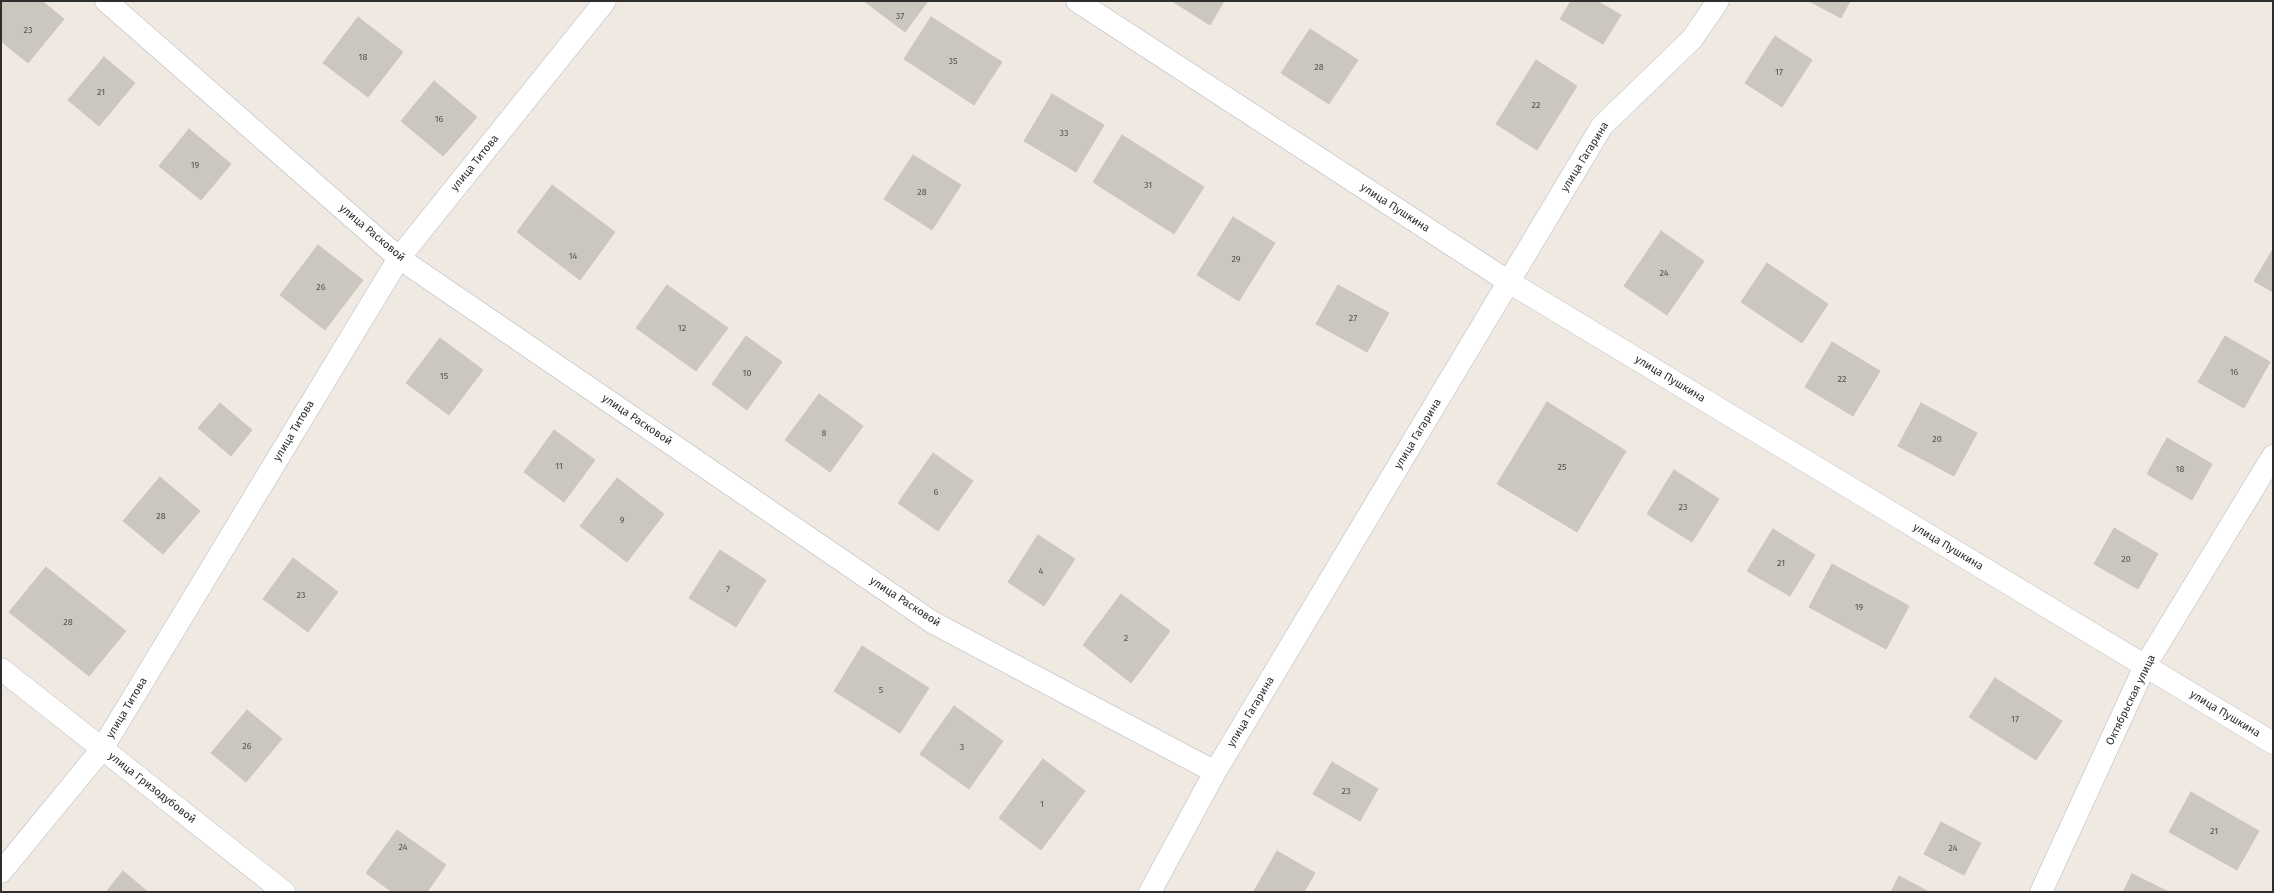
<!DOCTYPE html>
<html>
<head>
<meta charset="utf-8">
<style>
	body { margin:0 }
	#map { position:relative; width:2274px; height:893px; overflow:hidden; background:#efe9e1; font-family:"Fira Sans",sans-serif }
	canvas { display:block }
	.frame { position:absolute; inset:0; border:2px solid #2e2e2e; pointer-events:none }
</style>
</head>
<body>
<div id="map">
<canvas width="2274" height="893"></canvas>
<div class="frame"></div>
</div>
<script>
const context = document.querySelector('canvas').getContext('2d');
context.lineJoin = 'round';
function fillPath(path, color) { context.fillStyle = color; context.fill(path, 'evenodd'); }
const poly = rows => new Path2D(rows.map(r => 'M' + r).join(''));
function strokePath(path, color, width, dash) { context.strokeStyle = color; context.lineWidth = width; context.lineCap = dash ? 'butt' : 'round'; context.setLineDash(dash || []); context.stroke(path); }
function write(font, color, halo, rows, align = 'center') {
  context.font = font + ' "Fira Sans",sans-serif'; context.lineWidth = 3.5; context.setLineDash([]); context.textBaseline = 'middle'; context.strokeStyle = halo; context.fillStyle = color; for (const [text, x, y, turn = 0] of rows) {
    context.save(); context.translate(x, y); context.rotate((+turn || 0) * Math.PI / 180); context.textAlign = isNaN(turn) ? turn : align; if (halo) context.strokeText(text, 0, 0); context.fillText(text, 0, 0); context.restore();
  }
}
const building = poly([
	[1,1,42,1,64,19,28,63,1,41,1,1],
	[864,1,928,1,905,32,864,1],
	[1172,1,1224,1,1210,25,1172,1],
	[1571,1,1597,1,1621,15,1603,44,1560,19,1571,1],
	[1809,1,1850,1,1841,18,1809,1],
	[358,17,403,52,368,97,323,63,358,17],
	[931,17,1002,62,974,105,904,59,931,17],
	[1310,29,1358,60,1329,104,1281,73,1310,29],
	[1775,36,1812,60,1782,107,1745,83,1775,36],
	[104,57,135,83,99,126,68,100,104,57],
	[1536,60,1577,86,1537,150,1496,124,1536,60],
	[434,81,477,117,443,156,401,121,434,81],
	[1052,94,1104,125,1076,172,1024,141,1052,94],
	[189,129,231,164,201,200,159,166,189,129],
	[1122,135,1204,187,1174,234,1093,182,1122,135],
	[913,155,961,185,932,230,884,199,913,155],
	[552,185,615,232,580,280,517,232,552,185],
	[1233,217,1275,243,1239,301,1197,275,1233,217],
	[1661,231,1704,261,1667,315,1624,286,1661,231],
	[318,245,363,280,325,330,280,295,318,245],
	[2273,249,2273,292,2254,281,2273,249],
	[1767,263,1828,304,1802,343,1741,302,1767,263],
	[667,285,728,328,696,371,636,328,667,285],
	[1338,285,1389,313,1367,352,1316,324,1338,285],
	[746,336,782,362,747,410,712,384,746,336],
	[2225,336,2270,362,2244,408,2198,382,2225,336],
	[440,338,483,370,449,415,406,383,440,338],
	[1832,342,1880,371,1853,416,1805,387,1832,342],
	[819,394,863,426,830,472,785,440,819,394],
	[1547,402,1626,451,1577,532,1497,484,1547,402],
	[220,403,252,430,231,456,198,428,220,403],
	[1921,403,1977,433,1954,476,1898,446,1921,403],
	[554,430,595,460,564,502,524,472,554,430],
	[2167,438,2212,464,2192,500,2147,474,2167,438],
	[933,453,973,481,938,531,898,503,933,453],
	[1674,470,1719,499,1692,542,1647,514,1674,470],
	[160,477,200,511,163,554,123,521,160,477],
	[617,478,664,514,627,562,580,526,617,478],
	[2114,528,2158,554,2138,589,2094,564,2114,528],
	[1773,529,1815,555,1790,596,1747,571,1773,529],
	[1038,535,1075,559,1044,606,1008,582,1038,535],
	[720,550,766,580,736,627,689,598,720,550],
	[293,558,338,592,308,632,263,599,293,558],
	[1832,564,1909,606,1886,649,1809,607,1832,564],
	[46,567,126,631,89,676,9,612,46,567],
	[1121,594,1170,631,1131,683,1083,645,1121,594],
	[862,646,929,688,900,733,834,691,862,646],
	[1995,678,2062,721,2036,760,1969,717,1995,678],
	[954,706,1003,741,969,789,920,754,954,706],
	[247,710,282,739,246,782,211,753,247,710],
	[1043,759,1085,791,1041,850,999,818,1043,759],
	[1332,762,1378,789,1360,821,1313,794,1332,762],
	[2191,792,2259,831,2237,870,2169,832,2191,792],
	[1941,822,1981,843,1964,875,1924,854,1941,822],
	[397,830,446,865,427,892,392,892,366,873,397,830],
	[1277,851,1315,873,1304,892,1254,891,1277,851],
	[123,871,148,892,106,892,123,871],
	[2132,874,2169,892,2123,892,2132,874],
	[1899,876,1929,892,1891,892,1899,876]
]);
const minor = poly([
	[106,1,399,258,932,622,1215,772],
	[1077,1,1509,282,2273,743],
	[1,669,284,892],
	[1,872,102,749,399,258,605,1],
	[1150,892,1215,772,1602,126,1692,39,1718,1],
	[2041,892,2145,666,2273,456]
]);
const numberNames = [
	["37",900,16],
	["23",28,30],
	["18",363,57],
	["35",953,61],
	["28",1319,67],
	["17",1779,72],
	["21",101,92],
	["22",1536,105],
	["16",439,119],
	["33",1064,133],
	["19",195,165],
	["31",1148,185],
	["28",922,192],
	["14",573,256],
	["29",1236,259],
	["24",1664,273],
	["26",321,287],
	["27",1353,318],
	["12",682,328],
	["16",2234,372],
	["10",747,373],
	["15",444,376],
	["22",1842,379],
	["8",824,433],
	["20",1937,439],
	["11",559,466],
	["25",1562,467],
	["18",2180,469],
	["6",936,492],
	["23",1683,507],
	["28",161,516],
	["9",622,520],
	["20",2126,559],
	["21",1781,563],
	["4",1041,571],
	["7",728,589],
	["23",301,595],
	["19",1859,607],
	["28",68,622],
	["2",1126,638],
	["5",881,690],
	["17",2015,719],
	["26",247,746],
	["3",962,747],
	["23",1346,791],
	["1",1042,804],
	["21",2214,831],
	["24",403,847],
	["24",1953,848]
];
const streetNames = [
	["улица Гагарина",1585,157,-58],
	["улица Титова",475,163,-51],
	["улица Пушкина",1395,208,33],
	["улица Расковой",372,233,40],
	["улица Пушкина",1670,379,31],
	["улица Расковой",637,420,34],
	["улица Титова",294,431,-59],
	["улица Гагарина",1418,434,-59],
	["улица Пушкина",1948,547,31],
	["улица Расковой",905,602,33],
	["Октябрьская улица",2131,700,-64],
	["улица Титова",127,708,-59],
	["улица Гагарина",1251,712,-59],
	["улица Пушкина",2225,714,31],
	["улица Гризодубовой",152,788,38]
];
fillPath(building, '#cbc7bf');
strokePath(building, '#cbc5ba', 1);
strokePath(minor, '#b4b7c1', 23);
strokePath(minor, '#fff', 22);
write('9px', '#555452', null, numberNames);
write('11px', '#2e2e2e', '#fff', streetNames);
</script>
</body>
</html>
